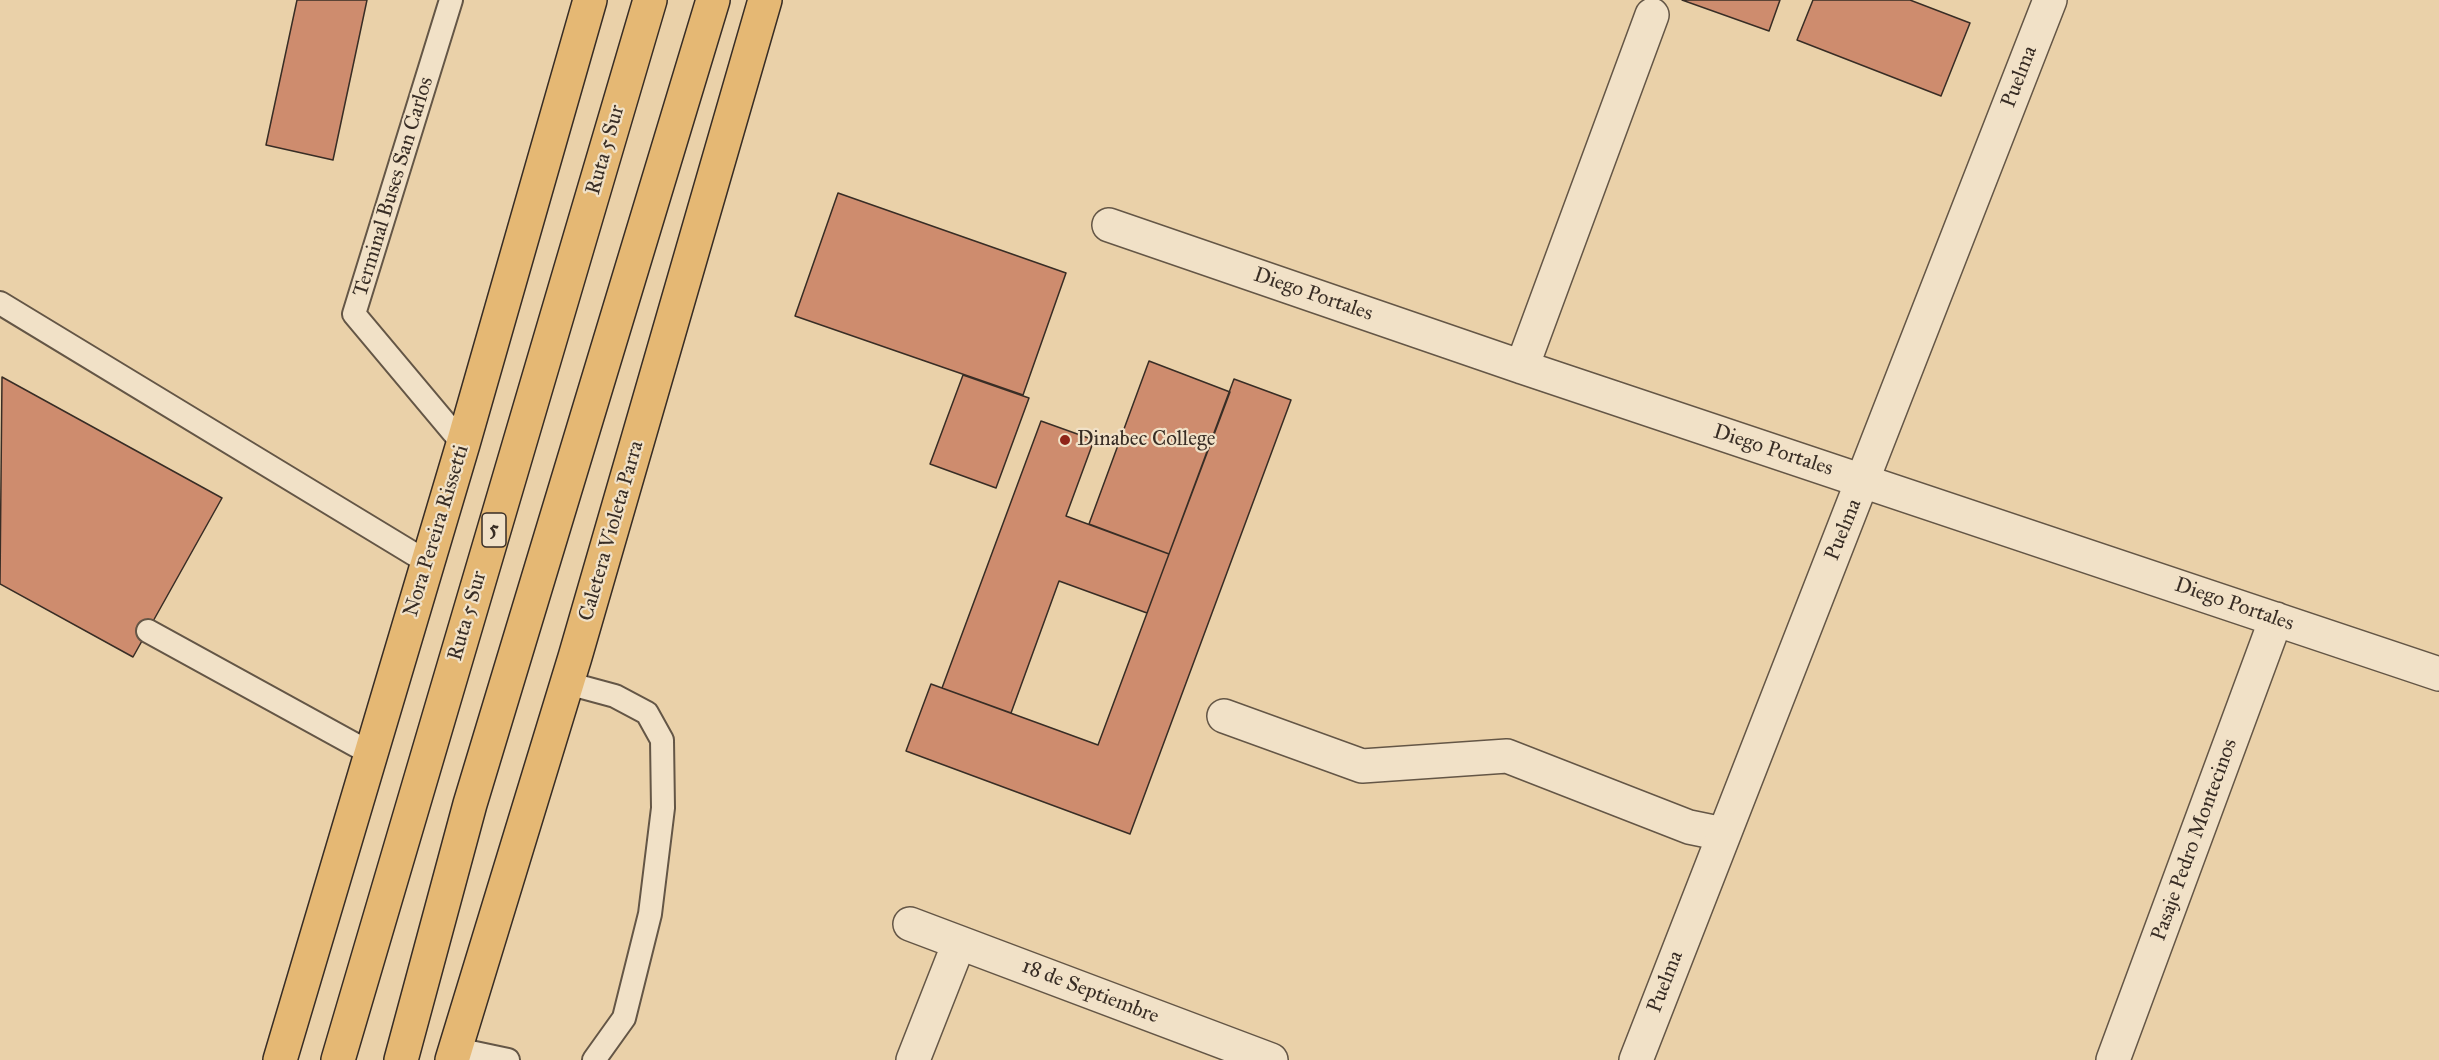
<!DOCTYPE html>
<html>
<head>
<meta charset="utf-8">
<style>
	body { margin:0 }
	canvas { display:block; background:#ead1a9 }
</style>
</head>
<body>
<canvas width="2439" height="1060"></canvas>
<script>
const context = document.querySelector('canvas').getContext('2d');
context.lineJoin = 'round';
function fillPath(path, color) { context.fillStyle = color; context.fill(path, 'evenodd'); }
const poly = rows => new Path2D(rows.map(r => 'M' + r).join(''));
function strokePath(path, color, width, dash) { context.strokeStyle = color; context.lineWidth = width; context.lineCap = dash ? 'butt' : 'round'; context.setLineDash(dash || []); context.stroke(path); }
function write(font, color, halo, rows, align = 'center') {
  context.font = font + ' "IM FELL Great Primer",serif'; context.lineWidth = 4.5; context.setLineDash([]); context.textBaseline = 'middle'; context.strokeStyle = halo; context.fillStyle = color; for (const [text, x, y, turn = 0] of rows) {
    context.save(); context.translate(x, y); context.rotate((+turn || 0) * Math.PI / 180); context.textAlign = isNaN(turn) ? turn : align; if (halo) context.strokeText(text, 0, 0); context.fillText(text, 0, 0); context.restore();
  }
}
const building = poly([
	[297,0,367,0,333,160,266,145,297,0],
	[1682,0,1780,0,1769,31,1682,0],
	[1813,0,1910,0,1970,23,1941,96,1797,40,1813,0],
	[838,193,1066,273,1023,395,795,316,838,193],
	[1149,361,1230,392,1169,554,1089,524,1149,361],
	[963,375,1029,398,996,488,930,464,963,375],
	[2,377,222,498,133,657,0,584,2,377],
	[1234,379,1291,400,1130,834,906,751,931,684,1098,745,1234,379],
	[1041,421,1094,440,1066,516,1169,554,1147,613,1059,581,1011,713,942,688,1041,421]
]);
const service = poly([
	[451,0,354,314,463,444],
	[0,303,427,562],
	[148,631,370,753],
	[567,683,615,696,647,713,662,740,663,808,650,914,624,1018,594,1060],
	[456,1049,508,1060]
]);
const minor = poly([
	[1109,225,1522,367,2439,674],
	[1522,367,1652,15],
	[1224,716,1362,766,1507,756,1689,827,1723,834],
	[910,924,1271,1060],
	[913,1060,959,943],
	[2113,1060,2276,619]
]);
const tertiary = poly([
	[1636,1060,2050,0]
]);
const primary = poly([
	[280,1060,463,444,590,0],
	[452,1060,575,657,765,0]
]);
const motorway = poly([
	[338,1060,650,0],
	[401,1060,470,804,713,0]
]);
const markers = [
	[1065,440,6,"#8f2418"]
];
const shields = [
	[494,530,24]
];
const shieldNames = [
	["5",494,530]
];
const streetNames = [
	["Puelma",2020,77,-69],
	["Ruta 5 Sur",606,150,-74],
	["Terminal Buses San Carlos",394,187,-73],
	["Diego Portales",1313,295,19],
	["Diego Portales",1773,451,18],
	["Puelma",1844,530,-68],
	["Nora Pereira Rissetti",437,531,-73],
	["Caletera Violeta Parra",612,531,-74],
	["Diego Portales",2234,605,19],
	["Ruta 5 Sur",468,616,-74],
	["Pasaje Pedro Montecinos",2195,840,-70],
	["Puelma",1666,982,-69],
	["18 de Septiembre",1090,992,21]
];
const poiNames = [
	["Dinabec College",1077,440]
];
fillPath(building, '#ce8c6e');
strokePath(building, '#382d25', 1.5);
strokePath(service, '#645646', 26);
strokePath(minor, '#645646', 36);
strokePath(tertiary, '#645646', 36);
strokePath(primary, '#382d25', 36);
strokePath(motorway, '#382d25', 36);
strokePath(service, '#f1e1c7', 22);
strokePath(minor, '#f1e1c7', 33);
strokePath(tertiary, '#f1e1c7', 33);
strokePath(primary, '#e5b874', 33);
strokePath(motorway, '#e5b874', 33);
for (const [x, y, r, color] of markers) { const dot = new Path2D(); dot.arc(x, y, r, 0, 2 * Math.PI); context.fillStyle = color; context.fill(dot); strokePath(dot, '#f1e1c7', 2); }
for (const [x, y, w] of shields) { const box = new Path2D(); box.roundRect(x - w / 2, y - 17, w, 34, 4.5); context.fillStyle = '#f1e1c7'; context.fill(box); strokePath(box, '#382d25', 1.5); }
write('bold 20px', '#382d25', null, shieldNames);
write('21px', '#382d25', '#f1e1c7', streetNames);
write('21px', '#382d25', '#f1e1c7', poiNames, 'left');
</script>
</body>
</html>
